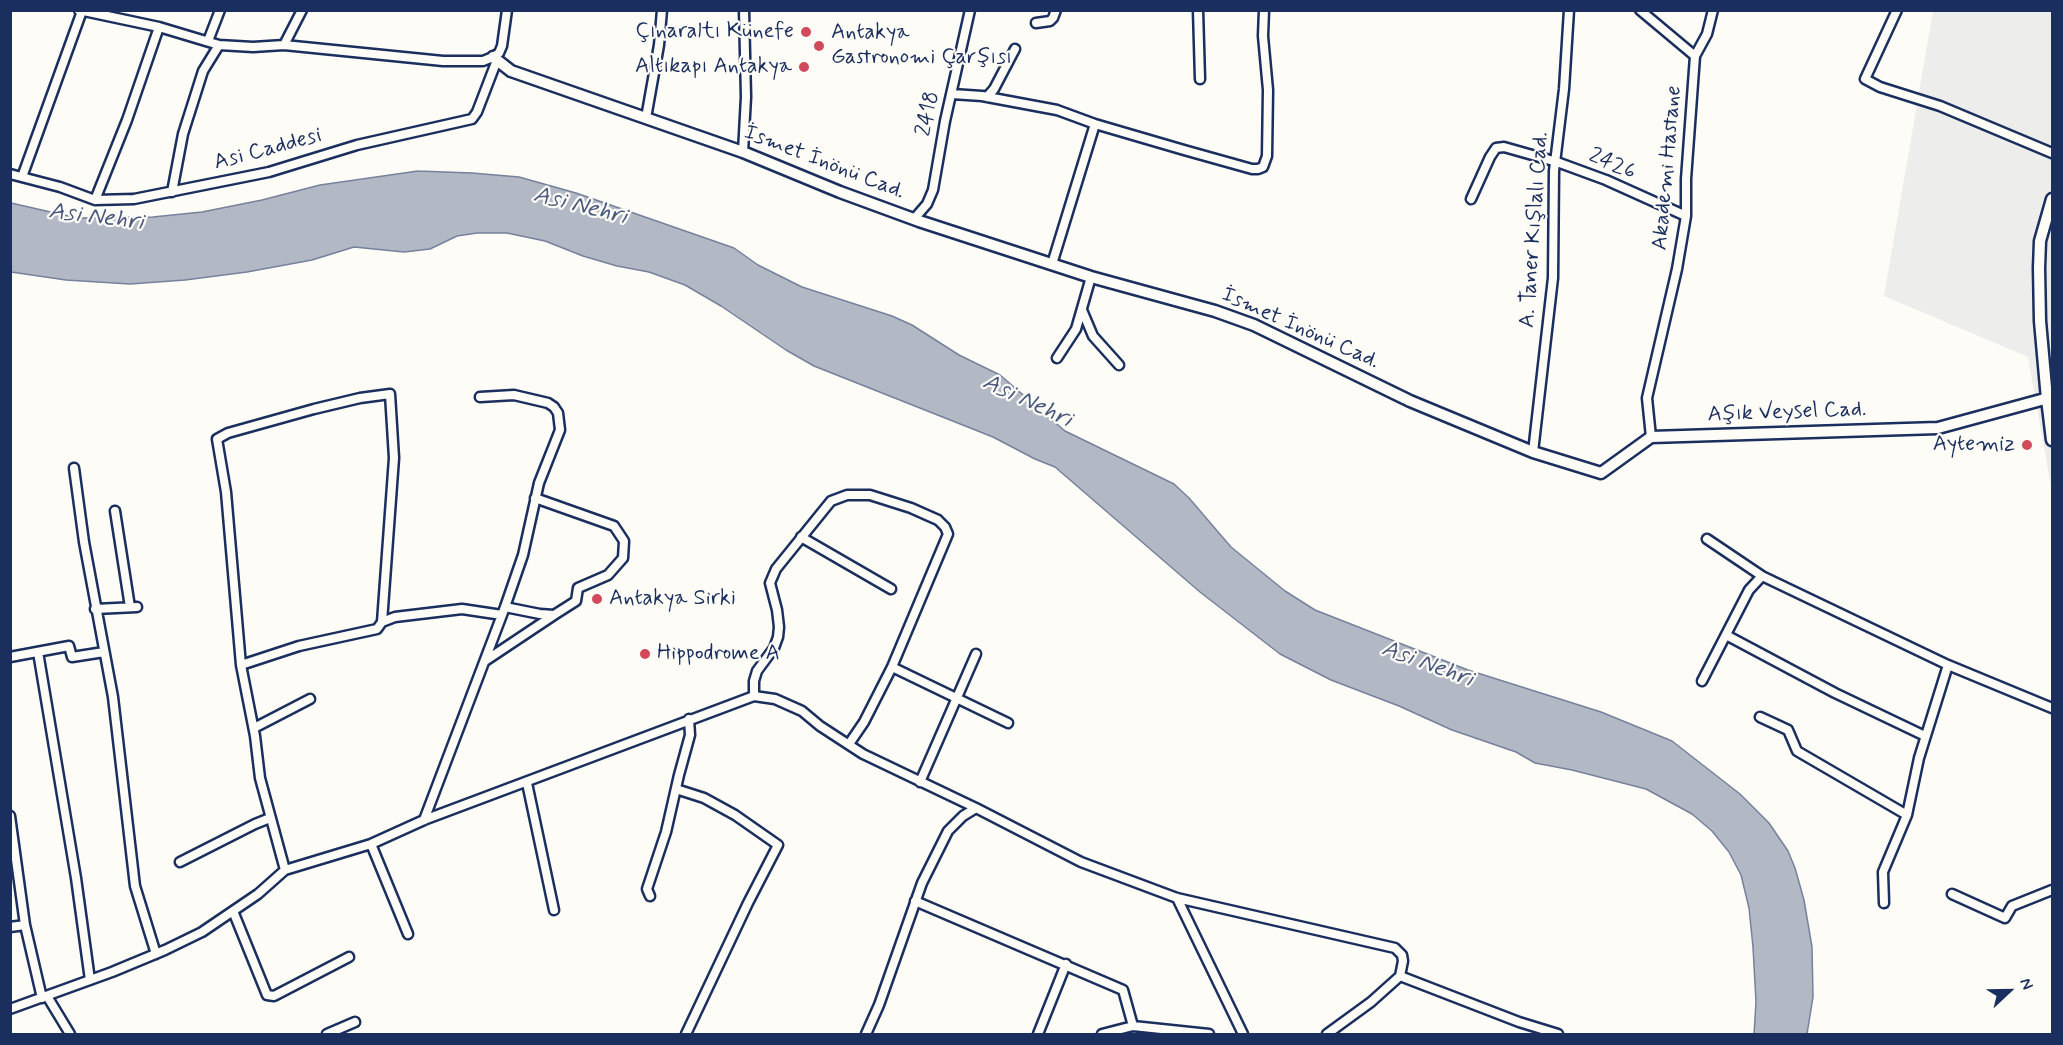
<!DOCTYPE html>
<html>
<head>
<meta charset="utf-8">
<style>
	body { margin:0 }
	#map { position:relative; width:2063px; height:1045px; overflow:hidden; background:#fdfcf7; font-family:Mynerve,sans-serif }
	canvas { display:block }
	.frame { position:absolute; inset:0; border:12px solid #1b2f5e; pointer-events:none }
	.north { position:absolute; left:1979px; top:961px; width:60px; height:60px; -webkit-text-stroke:4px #fdfcf7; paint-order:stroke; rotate:68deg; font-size:16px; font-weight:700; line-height:24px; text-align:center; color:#1b2f5e }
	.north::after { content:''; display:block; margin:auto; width:21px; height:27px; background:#1b2f5e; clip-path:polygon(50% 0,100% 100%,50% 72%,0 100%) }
</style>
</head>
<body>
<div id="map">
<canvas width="2063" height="1045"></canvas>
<div class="frame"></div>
<div class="north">N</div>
</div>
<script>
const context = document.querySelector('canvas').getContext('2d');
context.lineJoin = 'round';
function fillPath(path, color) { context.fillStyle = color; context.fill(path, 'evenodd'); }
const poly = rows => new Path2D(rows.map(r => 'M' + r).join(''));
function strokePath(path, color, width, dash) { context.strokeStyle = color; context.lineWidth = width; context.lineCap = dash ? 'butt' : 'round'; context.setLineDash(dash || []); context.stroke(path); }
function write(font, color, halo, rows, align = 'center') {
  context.font = font + ' Mynerve,sans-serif'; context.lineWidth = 4.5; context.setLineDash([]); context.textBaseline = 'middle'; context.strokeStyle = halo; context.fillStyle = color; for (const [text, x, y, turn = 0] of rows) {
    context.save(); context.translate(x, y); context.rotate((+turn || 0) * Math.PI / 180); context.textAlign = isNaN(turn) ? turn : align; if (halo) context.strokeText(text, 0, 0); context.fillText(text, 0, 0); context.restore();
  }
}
const built = poly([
	[1933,11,2052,11,2052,493,2028,357,1884,296]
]);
const water = poly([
	[418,171,472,173,519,177,576,193,734,248,758,265,802,287,892,316,912,325,959,355,1000,375,1065,431,1174,484,1189,498,1231,547,1285,591,1315,610,1468,670,1601,712,1672,741,1740,794,1769,823,1788,851,1795,868,1804,900,1812,947,1813,997,1807,1034,1754,1034,1756,1002,1753,947,1749,908,1741,875,1729,852,1712,831,1692,814,1646,789,1572,770,1535,763,1516,752,1452,730,1399,706,1331,680,1280,654,1200,592,1055,467,1035,459,993,437,814,366,786,350,721,306,685,285,649,272,617,266,583,256,545,241,507,233,477,233,457,236,430,249,404,252,354,247,312,260,247,272,185,280,130,284,66,280,11,272,11,203,77,218,153,217,202,212,262,200,320,185,418,171]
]);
const minor = poly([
	[79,10,159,27,219,45,253,47,284,45,443,61,483,61,493,57,499,53,502,46,507,10],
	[1198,10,1200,79],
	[1640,10,1695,56],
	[1897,10,1865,79,1880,87,1940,106,2052,153],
	[1036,23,1050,21,1053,18,1056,10],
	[208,41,220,10],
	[284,45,302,10],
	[952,94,982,96,1057,110,1095,124,1184,150,1252,169,1258,169,1263,167,1267,156,1268,90,1263,36,1264,10],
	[987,97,994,89,1015,49],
	[646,118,659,45,662,10],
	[743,152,746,97,744,10],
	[10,174,60,187,95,200,134,199,269,172,357,145,472,119,477,112,497,60],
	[22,177,82,11],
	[172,192,183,134,203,71,219,45],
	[1471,199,1490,157,1496,148,1504,147,1557,162,1606,180,1686,216],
	[95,200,127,120,159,27],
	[914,219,927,204,933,190,945,121,970,10],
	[1052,264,1095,124],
	[1082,310,1093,336,1119,365],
	[1057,358,1076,329,1091,277],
	[1651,437,1647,398,1677,269,1686,216,1686,179,1695,56,1707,34,1713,10],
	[1533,452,1553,278,1554,171,1564,89,1569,10],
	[74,468,84,542,113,697,135,886,156,954],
	[115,511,130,607],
	[801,537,891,589],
	[1707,539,1762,576],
	[505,607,540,614,554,615,576,601,578,588,608,575,623,558,624,541,614,526,535,498],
	[95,609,137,607],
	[1726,635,1835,693,1925,736],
	[38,652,76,878,90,980],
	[10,657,69,646,72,657,104,652],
	[485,661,554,615],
	[241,665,299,646,377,629,382,622,395,617,462,609,502,615],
	[892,667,1008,723],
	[1702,681,1749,590,1762,576,1948,665,2052,708],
	[754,696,754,681,757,671,774,648,778,637,779,627,777,610,770,583,776,569,831,501,847,495,870,495,911,508,938,520,945,527,948,534,892,667,864,722,849,744],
	[1760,717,1788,730,1797,751,1907,815],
	[254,728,310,699],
	[920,782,976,654],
	[527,783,554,910],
	[676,789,704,798,735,815,778,845,748,903,686,1034],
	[976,808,1081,862,1177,898,1395,948,1402,955,1403,961,1400,976,1371,1002,1327,1034],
	[10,816,25,925,42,998],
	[424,820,505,607,523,555,539,483,560,430,558,413,554,407,548,403,514,395,480,397],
	[371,844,408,934],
	[180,862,255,824,270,818],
	[285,870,260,778,255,736,241,665,226,492,217,439,228,433,314,409,360,398,390,394,394,458,382,622],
	[1952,894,2005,918,2012,906,2052,890],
	[650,896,647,889,666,832,679,775,690,735,689,719],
	[1177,898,1243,1034],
	[915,901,1123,990,1133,1026],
	[1884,903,1883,872,1907,815,1919,758,1948,665],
	[233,911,267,995,274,996,349,957],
	[10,927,25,925],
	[1400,976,1519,1022,1558,1034],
	[47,996,70,1034],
	[10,1009,112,972,165,950,202,932,258,894,285,870,371,844,424,820,754,696,775,699,802,711,820,726,863,754,976,808,963,816,948,831,922,883,879,1005,866,1034],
	[327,1034,355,1022],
	[1038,1034,1066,964],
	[1102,1034,1133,1026,1209,1034]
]);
const tertiary = poly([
	[493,57,511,71,743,152,840,192,919,221,1091,277,1215,311,1254,325,1410,401,1533,452,1601,473,1651,437,1938,428,2052,397],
	[2052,199,2040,241,2039,268,2040,321,2047,399,2052,440]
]);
const markers = [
	[806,32,6,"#d1495b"],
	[819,46,6,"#d1495b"],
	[804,67,6,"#d1495b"],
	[2027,445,6,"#d1495b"],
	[597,599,6,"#d1495b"],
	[645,654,6,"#d1495b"]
];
const poiNames = [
	["Çınaraltı Künefe",794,32],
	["Antakya",831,33,"left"],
	["Gastronomi Çarşısı",831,58,"left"],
	["Altıkapı Antakya",792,67],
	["Aytemiz",2015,445],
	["Antakya Sirki",609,599,"left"],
	["Hippodrome A",657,654,"left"]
];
const streetNames = [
	["2418",929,114,-78],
	["Asi Caddesi",268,150,-15],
	["İsmet İnönü Cad.",824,163,21],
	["2426",1612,165,23],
	["Akademi Hastane",1668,168,-85],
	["A. Taner Kışlalı Cad.",1535,230,-86],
	["İsmet İnönü Cad.",1300,329,24],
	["Aşık Veysel Cad.",1787,413,-2]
];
const waterNames = [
	["Asi Nehri",580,207,14],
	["Asi Nehri",96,218,7],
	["Asi Nehri",1027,402,25],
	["Asi Nehri",1427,665,20]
];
fillPath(built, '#edeeec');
fillPath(water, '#b3b8c5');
strokePath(water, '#76819c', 1.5);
strokePath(minor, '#1b2f5e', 13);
strokePath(tertiary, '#1b2f5e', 15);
strokePath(minor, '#fdfcf7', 8);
strokePath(tertiary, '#fdfcf7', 10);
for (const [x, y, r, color] of markers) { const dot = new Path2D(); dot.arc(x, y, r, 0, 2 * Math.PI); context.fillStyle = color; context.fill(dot); strokePath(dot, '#fdfcf7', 2); }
write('22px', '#1b2f5e', '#fdfcf7', poiNames, 'right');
write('22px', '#1b2f5e', '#fdfcf7', streetNames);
write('italic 24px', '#49587d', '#fdfcf7', waterNames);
</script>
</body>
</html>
